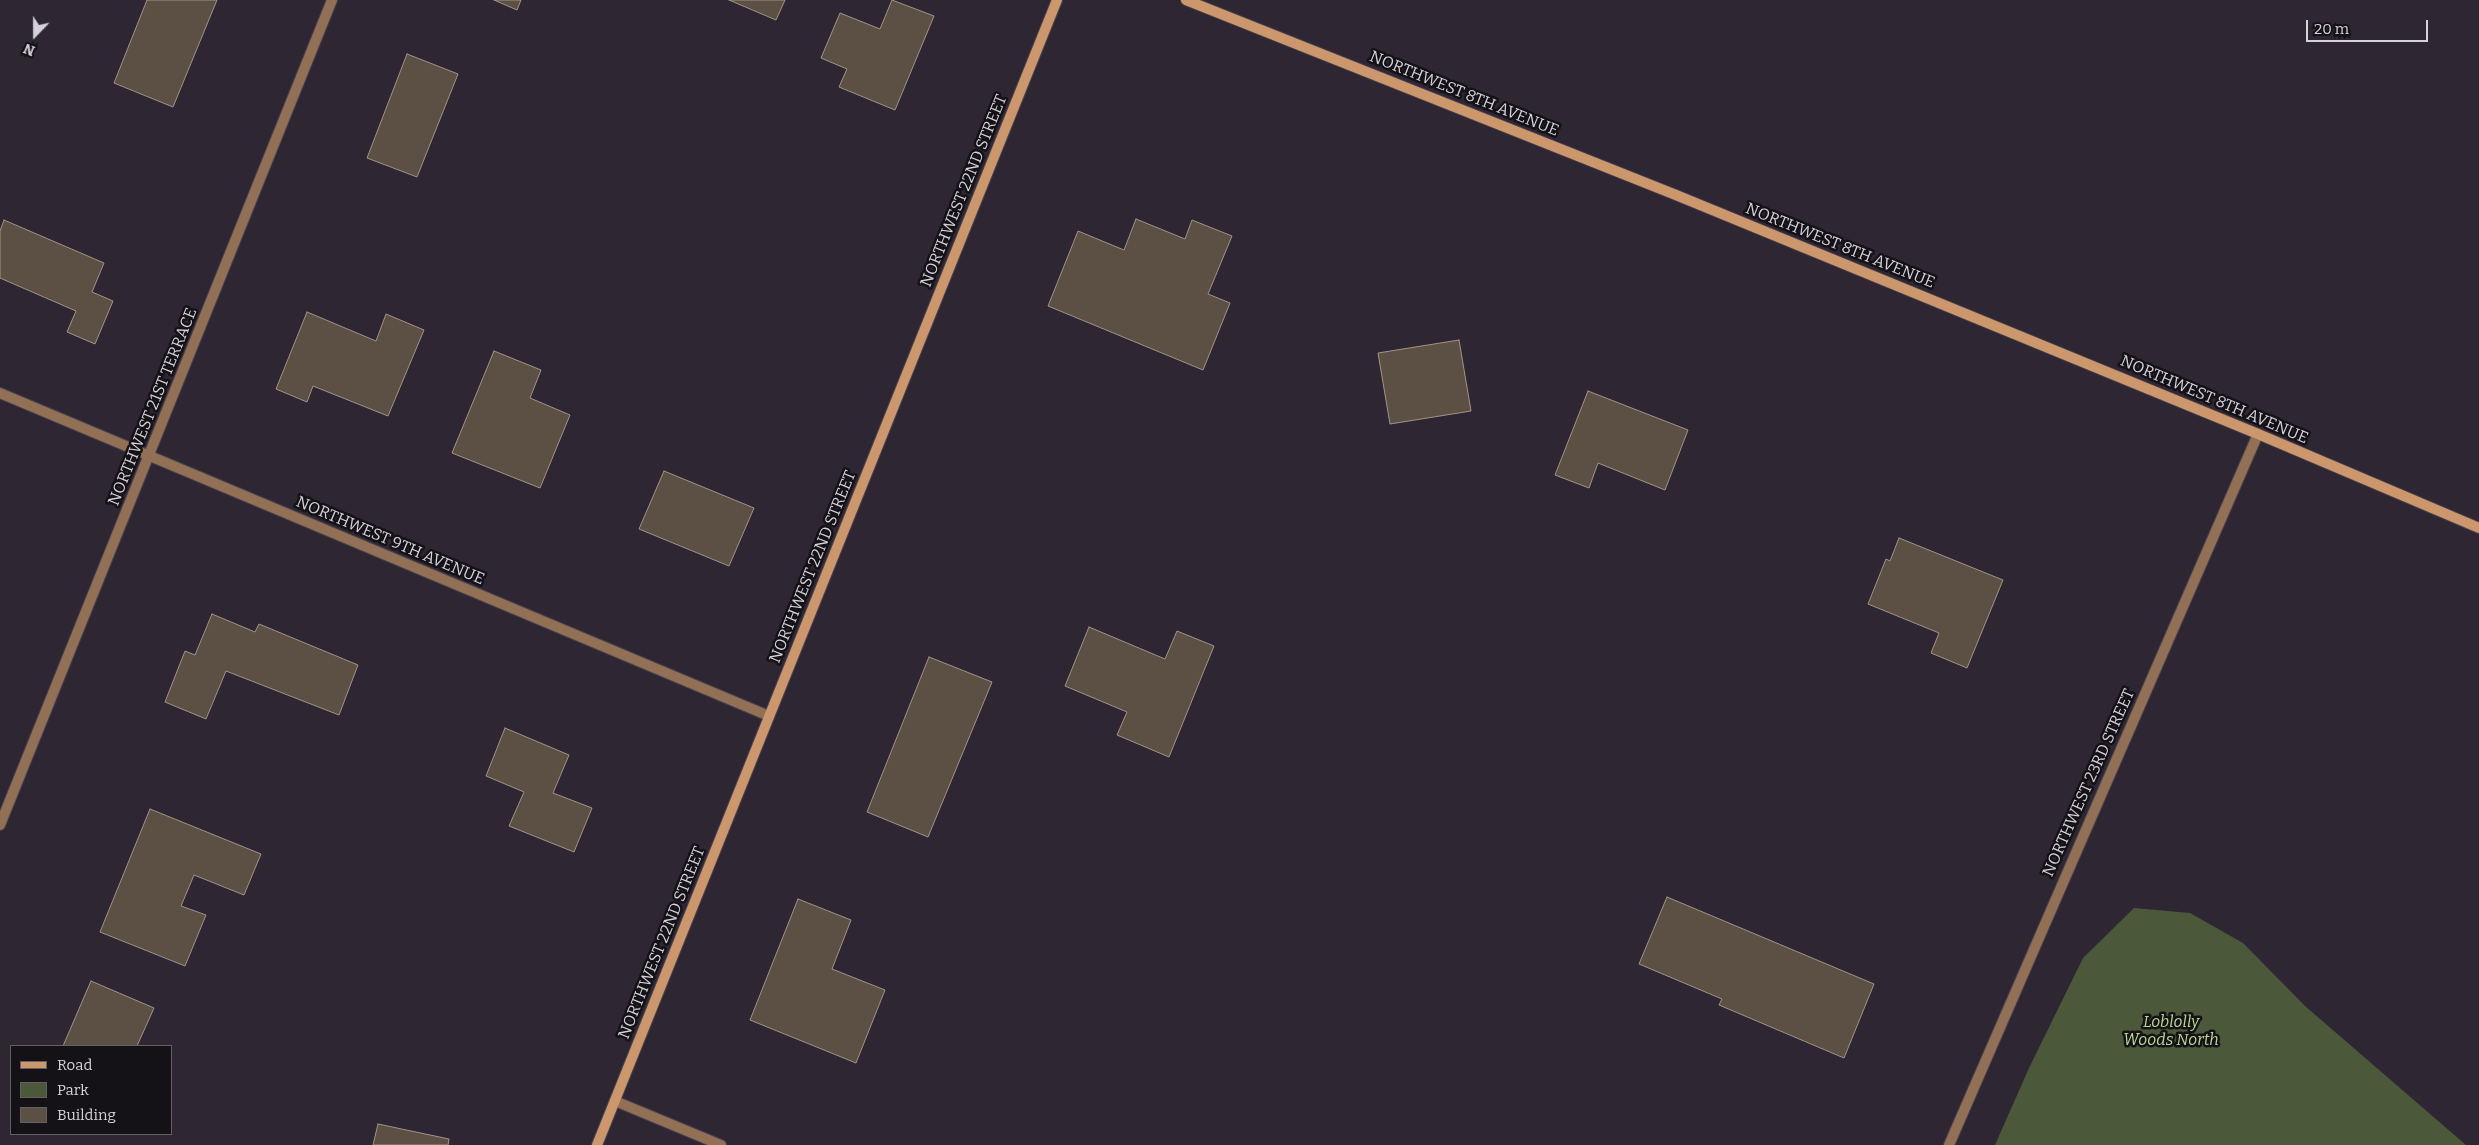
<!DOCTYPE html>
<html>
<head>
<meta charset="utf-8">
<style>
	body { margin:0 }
	#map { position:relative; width:2479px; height:1145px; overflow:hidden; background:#2e2733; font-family:Bitter,serif }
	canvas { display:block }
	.legend { position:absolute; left:10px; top:1045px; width:162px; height:90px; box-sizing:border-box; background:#151217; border:1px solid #625f65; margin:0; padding:6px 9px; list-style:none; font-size:15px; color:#d6d2da }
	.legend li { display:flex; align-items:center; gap:10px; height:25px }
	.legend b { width:25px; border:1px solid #625f65 }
	.north { position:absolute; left:10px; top:10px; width:50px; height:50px; -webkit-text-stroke:4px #151217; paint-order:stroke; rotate:202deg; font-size:14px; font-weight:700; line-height:20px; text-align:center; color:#d6d2da }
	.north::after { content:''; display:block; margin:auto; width:18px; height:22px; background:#d6d2da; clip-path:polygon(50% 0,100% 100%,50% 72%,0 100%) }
	.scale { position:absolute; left:2306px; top:20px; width:122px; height:22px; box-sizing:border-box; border:2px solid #d6d2da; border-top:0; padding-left:6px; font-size:15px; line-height:18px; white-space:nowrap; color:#d6d2da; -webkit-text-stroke:4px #151217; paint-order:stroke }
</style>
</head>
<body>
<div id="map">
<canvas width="2479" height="1145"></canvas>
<ul class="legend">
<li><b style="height:6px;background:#cc976c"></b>Road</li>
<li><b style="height:14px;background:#4b583a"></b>Park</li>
<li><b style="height:14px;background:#5c4f44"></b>Building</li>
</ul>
<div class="north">N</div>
<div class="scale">20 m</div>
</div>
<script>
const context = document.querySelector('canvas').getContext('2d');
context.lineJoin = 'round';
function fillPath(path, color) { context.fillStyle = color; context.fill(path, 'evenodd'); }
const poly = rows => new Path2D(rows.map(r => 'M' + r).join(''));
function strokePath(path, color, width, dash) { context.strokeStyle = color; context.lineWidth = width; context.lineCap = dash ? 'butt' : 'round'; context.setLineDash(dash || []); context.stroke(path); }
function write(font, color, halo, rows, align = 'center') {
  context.font = font + ' Bitter,serif'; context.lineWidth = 5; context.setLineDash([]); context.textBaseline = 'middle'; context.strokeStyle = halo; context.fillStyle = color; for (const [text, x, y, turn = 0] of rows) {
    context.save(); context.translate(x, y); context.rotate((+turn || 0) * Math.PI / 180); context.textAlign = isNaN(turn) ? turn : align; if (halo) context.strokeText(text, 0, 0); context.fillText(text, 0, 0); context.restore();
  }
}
const green = poly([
	[2134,908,2190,913,2243,943,2305,1006,2466,1145,1995,1145,2029,1068,2083,958]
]);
const building = poly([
	[147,0,217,0,173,107,114,83,147,0],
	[494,0,521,0,517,10,494,0],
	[729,0,785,0,776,20,729,0],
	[892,0,934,16,895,110,839,87,847,69,821,58,840,13,880,29,892,0],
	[407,54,458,74,417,177,367,158,407,54],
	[1136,219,1185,239,1192,220,1232,236,1208,294,1230,303,1203,370,1048,306,1078,231,1124,250,1136,219],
	[4,220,104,263,92,292,113,301,95,344,67,332,76,311,0,278,0,231,4,220],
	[307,312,376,341,386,314,424,330,388,416,313,386,307,402,276,389,307,312],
	[1459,340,1471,411,1390,424,1378,353,1459,340],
	[494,351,541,370,530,398,570,415,540,488,452,453,494,351],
	[1588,391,1688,430,1665,490,1598,463,1589,488,1555,475,1588,391],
	[664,471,754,508,729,566,639,529,664,471],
	[1899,538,2003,580,1967,668,1931,653,1939,633,1868,604,1886,559,1890,561,1899,538],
	[212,614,255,632,259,624,358,665,339,715,226,671,206,719,165,702,185,651,195,655,212,614],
	[1089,627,1165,659,1177,631,1214,646,1169,757,1117,735,1127,712,1065,686,1089,627],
	[929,657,992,682,928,837,867,812,929,657],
	[505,728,569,755,553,793,592,808,574,852,509,826,524,792,486,776,505,728],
	[150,809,261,854,244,895,194,875,181,906,206,915,185,966,100,932,150,809],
	[1667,897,1874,984,1844,1058,1719,1005,1722,999,1639,964,1667,897],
	[798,899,851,920,832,969,885,990,856,1063,750,1020,798,899],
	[91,981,154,1008,137,1046,63,1046,91,981],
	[378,1124,449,1139,448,1145,373,1145,378,1124]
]);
const street = poly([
	[0,393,769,716],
	[0,825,332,0],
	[615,1101,721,1145],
	[1949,1145,2258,434]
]);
const secondary = poly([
	[1186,0,1676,195,2258,434,2479,528],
	[597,1145,1057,0]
]);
const streetNames = [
	["NORTHWEST 8TH AVENUE",1464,94,22],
	["NORTHWEST 22ND STREET",964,191,-68],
	["NORTHWEST 8TH AVENUE",1840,246,22],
	["NORTHWEST 8TH AVENUE",2214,400,23],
	["NORTHWEST 21ST TERRACE",153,407,-68],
	["NORTHWEST 9TH AVENUE",390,541,23],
	["NORTHWEST 22ND STREET",813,567,-68],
	["NORTHWEST 23RD STREET",2089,783,-66],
	["NORTHWEST 22ND STREET",662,943,-68]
];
const parkNames = [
	["Loblolly",2171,1023],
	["Woods North",2171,1041]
];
fillPath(green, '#4b583a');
fillPath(building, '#5c4f44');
strokePath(building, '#a29488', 1);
strokePath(street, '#49424e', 12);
strokePath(secondary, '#49424e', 12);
strokePath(street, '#917056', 10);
strokePath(secondary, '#cc976c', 10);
write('16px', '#d6d2da', '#151217', streetNames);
write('italic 16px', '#bbd893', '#151217', parkNames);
</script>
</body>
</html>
